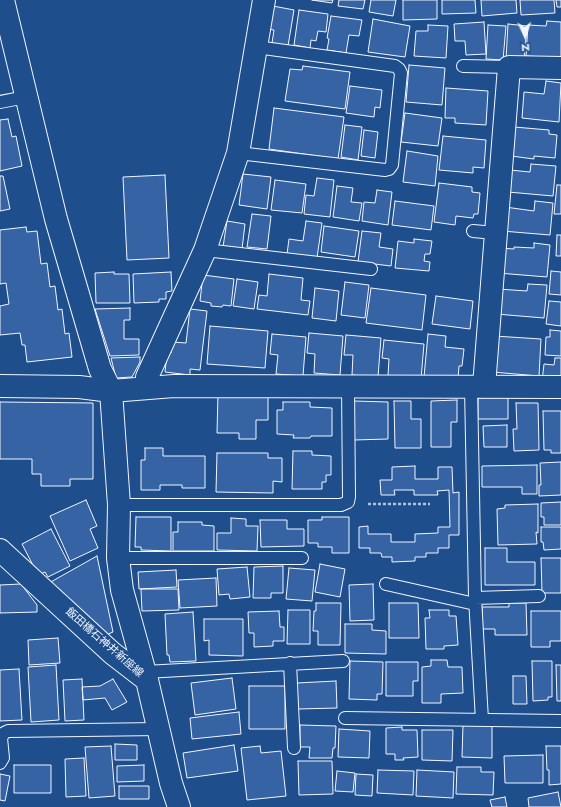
<!DOCTYPE html>
<html>
<head>
<meta charset="utf-8">
<style>
	body { margin:0 }
	#map { position:relative; width:561px; height:807px; overflow:hidden; background:#1f4e8c; font-family:Jost,sans-serif }
	canvas { display:block }
	.north { position:absolute; left:505px; top:16px; width:40px; height:40px; -webkit-text-stroke:3px #1f4e8c; paint-order:stroke; rotate:177deg; font-size:11px; font-weight:700; line-height:16px; text-align:center; color:#f2f6ff }
	.north::after { content:''; display:block; margin:auto; width:14px; height:18px; background:#f2f6ff; clip-path:polygon(50% 0,100% 100%,50% 72%,0 100%) }
</style>
</head>
<body>
<div id="map">
<canvas width="561" height="807"></canvas>
<div class="north">N</div>
</div>
<script>
const context = document.querySelector('canvas').getContext('2d');
context.lineJoin = 'round';
function fillPath(path, color) { context.fillStyle = color; context.fill(path, 'evenodd'); }
const poly = rows => new Path2D(rows.map(r => 'M' + r).join(''));
function strokePath(path, color, width, dash) { context.strokeStyle = color; context.lineWidth = width; context.lineCap = dash ? 'butt' : 'round'; context.setLineDash(dash || []); context.stroke(path); }
function write(font, color, halo, rows, align = 'center') {
  context.font = font + ' Jost,"Noto Sans JP",sans-serif'; context.lineWidth = 3; context.setLineDash([]); context.textBaseline = 'middle'; context.strokeStyle = halo; context.fillStyle = color; for (const [text, x, y, turn = 0] of rows) {
    context.save(); context.translate(x, y); context.rotate((+turn || 0) * Math.PI / 180); context.textAlign = isNaN(turn) ? turn : align; if (halo) context.strokeText(text, 0, 0); context.fillText(text, 0, 0); context.restore();
  }
}
const building = poly([
	[312,0,333,0,332,3,312,0],
	[339,0,365,0,363,9,338,6,339,0],
	[371,0,396,0,393,16,369,12,371,0],
	[403,0,437,0,437,19,403,20,403,0],
	[442,0,475,0,476,13,442,14,442,0],
	[481,0,516,0,517,13,482,16,481,0],
	[520,0,554,0,555,13,521,15,520,0],
	[556,0,561,0,561,7,557,7,556,0],
	[273,6,294,10,288,46,272,43,274,30,268,29,273,6],
	[299,10,328,14,326,32,318,31,316,41,311,40,310,48,294,45,299,10],
	[331,16,362,20,359,36,349,35,346,53,327,50,329,39,327,38,331,16],
	[373,19,410,26,405,57,368,52,373,19],
	[547,21,561,22,561,58,526,56,528,25,546,26,547,21],
	[484,22,486,54,466,55,465,41,455,41,454,24,484,22],
	[508,24,527,26,524,60,506,59,508,24],
	[428,25,448,26,446,58,414,56,416,31,428,31,428,25],
	[488,25,506,26,503,60,486,59,488,25],
	[409,65,445,68,442,105,406,102,409,65],
	[303,66,350,72,345,109,285,101,290,69,302,70,303,66],
	[546,81,561,83,559,122,522,118,524,92,544,94,546,81],
	[350,86,382,90,380,108,375,107,374,117,346,113,350,86],
	[446,88,488,91,486,125,455,123,455,118,445,118,446,88],
	[274,108,344,117,338,159,269,149,274,108],
	[405,113,442,118,438,146,401,142,405,113],
	[8,119,12,137,16,136,22,166,0,171,0,120,8,119],
	[345,125,362,127,358,160,341,157,345,125],
	[514,127,549,130,549,134,557,135,555,158,534,156,534,159,511,156,514,127],
	[364,130,378,132,375,158,361,156,364,130],
	[443,136,486,140,484,168,473,167,473,173,439,170,443,136],
	[407,151,438,156,435,186,403,182,407,151],
	[531,164,556,166,553,196,508,192,510,170,530,172,531,164],
	[243,174,271,177,267,209,239,205,243,174],
	[165,175,169,258,127,260,123,177,165,175],
	[0,176,3,176,10,209,0,211,0,176],
	[317,178,334,180,330,217,304,214,306,195,314,196,317,178],
	[275,180,306,184,302,213,271,210,275,180],
	[439,183,472,187,472,192,480,193,478,214,474,214,473,218,456,216,455,225,434,222,439,183],
	[557,185,561,185,561,214,554,214,557,185],
	[337,186,353,188,351,202,362,203,359,221,333,217,337,186],
	[377,190,392,192,388,225,362,221,364,202,375,203,377,190],
	[395,201,434,206,431,230,392,225,395,201],
	[535,201,553,203,550,235,502,231,505,207,534,211,535,201],
	[252,214,271,216,267,249,247,247,252,214],
	[227,221,245,224,242,249,223,247,227,221],
	[306,221,322,223,317,258,287,254,289,239,303,241,306,221],
	[324,226,359,231,355,257,321,252,324,226],
	[26,227,27,232,37,231,41,264,47,263,50,287,55,286,58,310,62,309,65,334,69,333,72,357,27,362,25,345,22,345,20,333,0,335,0,306,9,304,6,283,0,284,0,230,26,227],
	[362,231,381,233,379,247,393,249,391,266,358,262,362,231],
	[557,235,561,235,561,256,556,256,557,235],
	[414,239,432,241,430,254,425,254,424,261,430,262,429,271,395,268,398,241,414,243,414,239],
	[534,243,550,245,547,277,498,273,500,248,514,249,514,247,534,248,534,243],
	[551,271,561,272,561,295,549,294,551,271],
	[114,272,114,274,129,274,130,303,96,303,95,273,114,272],
	[171,272,172,291,166,292,166,299,159,299,159,302,134,303,133,274,171,272],
	[269,274,303,278,301,300,310,301,308,315,257,309,259,295,267,296,269,274],
	[203,275,234,279,231,306,223,305,222,307,211,306,211,303,200,301,203,275],
	[237,279,258,282,254,309,233,306,237,279],
	[345,282,369,285,365,318,341,315,345,282],
	[528,284,547,285,544,318,496,314,498,289,527,291,528,284],
	[315,288,339,291,336,321,312,318,315,288],
	[371,288,426,295,422,330,366,323,371,288],
	[436,296,473,301,470,329,432,324,436,296],
	[549,301,561,302,561,326,546,324,549,301],
	[130,308,130,320,124,320,124,339,139,339,139,355,110,356,95,309,130,308],
	[190,309,207,311,200,370,190,369,190,375,165,372,167,353,171,353,172,342,186,343,190,309],
	[210,326,268,331,265,368,207,364,210,326],
	[550,330,561,331,561,356,545,355,546,337,550,337,550,330],
	[309,333,343,336,340,375,314,373,315,354,307,353,309,333],
	[272,334,306,337,303,376,276,374,278,355,270,354,272,334],
	[428,334,446,336,445,347,464,349,462,366,459,366,458,379,424,377,428,334],
	[346,335,381,338,378,377,352,375,353,355,344,355,346,335],
	[494,336,541,339,539,376,492,372,494,336],
	[384,340,424,344,421,379,388,376,389,359,382,358,384,340],
	[140,357,140,362,132,377,116,378,111,358,140,357],
	[555,358,561,358,561,382,542,381,544,364,554,365,555,358],
	[218,394,268,395,268,420,256,420,256,439,239,439,239,433,217,433,218,394],
	[508,397,508,419,478,419,478,398,508,397],
	[457,400,457,422,451,422,451,447,431,447,431,401,457,400],
	[354,401,388,402,388,439,354,440,354,401],
	[394,401,411,401,411,419,421,419,421,448,395,448,394,401],
	[0,402,93,403,93,479,70,479,70,486,41,486,41,474,32,474,32,459,0,459,0,402],
	[283,402,310,402,310,407,332,408,332,436,311,436,310,438,293,438,294,435,277,434,277,410,283,410,283,402],
	[516,403,538,403,539,450,514,451,513,429,517,429,516,403],
	[543,411,561,411,561,453,551,453,551,450,544,450,543,411],
	[507,425,507,447,484,447,483,426,507,425],
	[145,448,163,448,163,456,205,456,205,488,182,488,182,485,160,485,160,490,141,490,141,460,145,460,145,448],
	[293,451,312,451,312,455,331,456,331,475,326,475,326,482,322,482,322,489,292,489,293,451],
	[217,453,268,453,268,458,282,458,282,482,273,481,273,493,216,492,217,453],
	[561,462,561,495,539,496,539,485,541,485,540,463,561,462],
	[537,465,537,494,522,494,522,487,482,487,482,466,537,465],
	[415,466,415,479,438,479,438,467,452,467,453,493,459,492,459,535,449,535,449,548,438,548,438,553,426,553,426,557,415,557,415,561,392,562,392,557,382,557,381,553,370,553,370,548,359,548,359,527,368,526,368,534,391,534,391,542,415,542,415,534,438,533,438,527,450,527,449,490,437,491,438,495,414,495,414,490,394,490,395,495,381,495,380,480,392,480,392,467,415,466],
	[86,500,97,526,90,529,98,548,70,561,50,516,86,500],
	[561,502,561,525,544,525,544,517,541,517,541,503,561,502],
	[538,504,538,533,536,532,537,544,498,545,497,509,505,508,505,505,538,504],
	[136,517,171,517,171,551,141,550,141,547,135,547,136,517],
	[322,517,349,517,349,553,332,553,332,547,318,547,318,543,308,543,308,520,322,520,322,517],
	[231,518,246,519,246,526,258,526,257,551,217,550,217,533,231,533,231,518],
	[260,520,287,520,287,529,304,529,304,546,261,547,260,520],
	[178,522,202,522,202,525,214,526,214,551,173,551,173,532,178,532,178,522],
	[541,527,561,527,561,549,544,550,543,542,541,542,541,527],
	[51,529,70,566,48,577,45,572,38,575,22,544,51,529],
	[485,548,507,548,507,562,535,562,535,585,485,585,485,548],
	[97,556,113,632,106,635,49,583,97,556],
	[541,558,561,558,561,593,542,593,541,558],
	[320,564,345,569,340,597,315,592,320,564],
	[283,566,283,593,271,593,271,598,253,598,254,567,283,566],
	[247,567,250,597,230,599,229,594,219,595,217,569,247,567],
	[289,568,315,570,312,601,286,599,289,568],
	[176,570,177,587,139,589,138,572,176,570],
	[216,578,217,606,180,608,178,580,216,578],
	[21,584,37,605,37,612,0,613,0,585,21,584],
	[373,584,374,620,350,621,349,585,373,584],
	[141,589,178,589,179,610,142,611,141,589],
	[316,603,341,603,340,645,318,645,318,631,313,631,314,611,316,611,316,603],
	[389,603,418,603,419,638,389,638,389,603],
	[509,603,526,603,527,635,495,635,495,629,482,629,482,607,509,607,509,603],
	[288,610,310,610,310,644,287,644,288,610],
	[429,610,449,610,449,616,456,616,458,645,444,646,444,649,426,649,425,618,430,618,429,610],
	[279,611,280,627,284,627,284,641,273,641,273,646,254,647,254,633,249,633,248,612,279,611],
	[531,611,561,611,561,641,550,641,550,647,531,647,531,611],
	[193,612,196,661,170,662,169,655,167,655,165,614,193,612],
	[204,619,243,619,243,656,209,655,209,640,204,641,204,619],
	[345,624,372,624,372,630,386,631,386,654,345,653,345,624],
	[58,638,60,663,29,665,28,640,58,638],
	[431,660,447,660,448,667,462,667,463,693,441,694,441,703,422,703,422,667,431,666,431,660],
	[350,661,383,662,382,694,377,694,377,700,349,699,350,661],
	[532,661,552,661,552,697,548,697,548,700,533,701,532,661],
	[386,662,418,662,418,681,413,681,413,696,386,696,386,662],
	[56,665,59,720,31,722,28,667,56,665],
	[556,665,561,665,561,701,557,701,556,665],
	[19,669,22,720,0,721,0,670,19,669],
	[513,676,526,676,527,704,513,704,513,676],
	[232,678,236,709,195,715,191,683,232,678],
	[82,679,84,720,65,721,63,680,82,679],
	[113,679,127,702,112,710,105,698,83,700,82,687,100,686,113,679],
	[336,681,337,708,298,709,297,683,336,681],
	[249,686,285,686,285,729,249,729,249,686],
	[239,712,241,734,192,739,190,718,239,712],
	[300,725,336,726,335,748,333,748,332,758,309,758,310,747,300,747,300,725],
	[463,725,492,725,492,758,462,757,463,725],
	[402,727,402,730,417,730,418,757,403,758,404,760,395,760,395,754,386,754,386,728,402,727],
	[339,729,370,731,369,758,338,757,339,729],
	[422,730,453,730,452,761,422,760,422,730],
	[115,744,137,745,137,760,115,760,115,744],
	[234,745,238,771,187,778,183,753,234,745],
	[111,746,115,796,89,798,85,747,111,746],
	[260,746,261,753,281,751,286,796,247,800,241,748,260,746],
	[546,746,561,746,561,784,549,785,549,770,547,770,546,746],
	[543,755,543,783,505,783,504,756,543,755],
	[84,758,86,796,66,797,65,759,84,758],
	[298,761,332,761,333,794,299,795,298,761],
	[14,765,51,765,51,793,14,793,14,765],
	[144,765,144,781,117,782,117,766,144,765],
	[457,767,481,767,481,772,494,772,493,795,456,794,457,767],
	[378,770,414,771,413,795,377,793,378,770],
	[417,770,454,772,453,798,416,796,417,770],
	[337,771,355,773,353,792,335,791,337,771],
	[0,774,10,776,5,801,0,800,0,774],
	[356,774,373,775,372,796,355,795,356,774],
	[119,786,149,786,149,799,119,799,119,786],
	[558,792,561,807,529,807,528,798,558,792],
	[505,797,507,807,492,807,490,800,505,797]
]);
const path = poly([
	[368,504,430,504]
]);
const lane = poly([
	[463,66,509,67],
	[0,102,26,97],
	[238,153,385,170,389,169,392,165,401,73,399,69,395,66,256,47],
	[473,231,495,233],
	[205,250,371,269],
	[471,387,475,598,482,720],
	[119,505,341,505,348,502,349,497,348,386],
	[118,558,302,558],
	[386,584,475,604],
	[475,598,539,596],
	[290,663,294,748],
	[145,672,343,661],
	[345,718,561,721],
	[0,763,3,758,1,738,4,733,8,731,159,729]
]);
const street = poly([
	[0,386,79,387,111,391,174,386,561,387],
	[484,386,509,67,561,68],
	[147,388,147,377,205,250,238,153,264,0]
]);
const secondary = poly([
	[3,0,56,219,100,369,111,391,119,505,118,558,122,590,147,680]
]);
const primary = poly([
	[0,550,112,653,147,680,171,783,179,807]
]);
const streetNames = [
	["飯田橋石神井新座線",104,643,41]
];
fillPath(building, '#3563a3');
strokePath(building, '#f2f6ff', 1);
strokePath(lane, '#f2f6ff', 14);
strokePath(street, '#f2f6ff', 24);
strokePath(secondary, '#f2f6ff', 24);
strokePath(primary, '#f2f6ff', 24);
strokePath(path, '#b3c4dc', 2.5, [3, 2]);
strokePath(lane, '#1f4e8c', 12);
strokePath(street, '#1f4e8c', 22);
strokePath(secondary, '#1f4e8c', 22);
strokePath(primary, '#1f4e8c', 22);
write('11px', '#f2f6ff', '#1f4e8c', streetNames);
</script>
</body>
</html>
